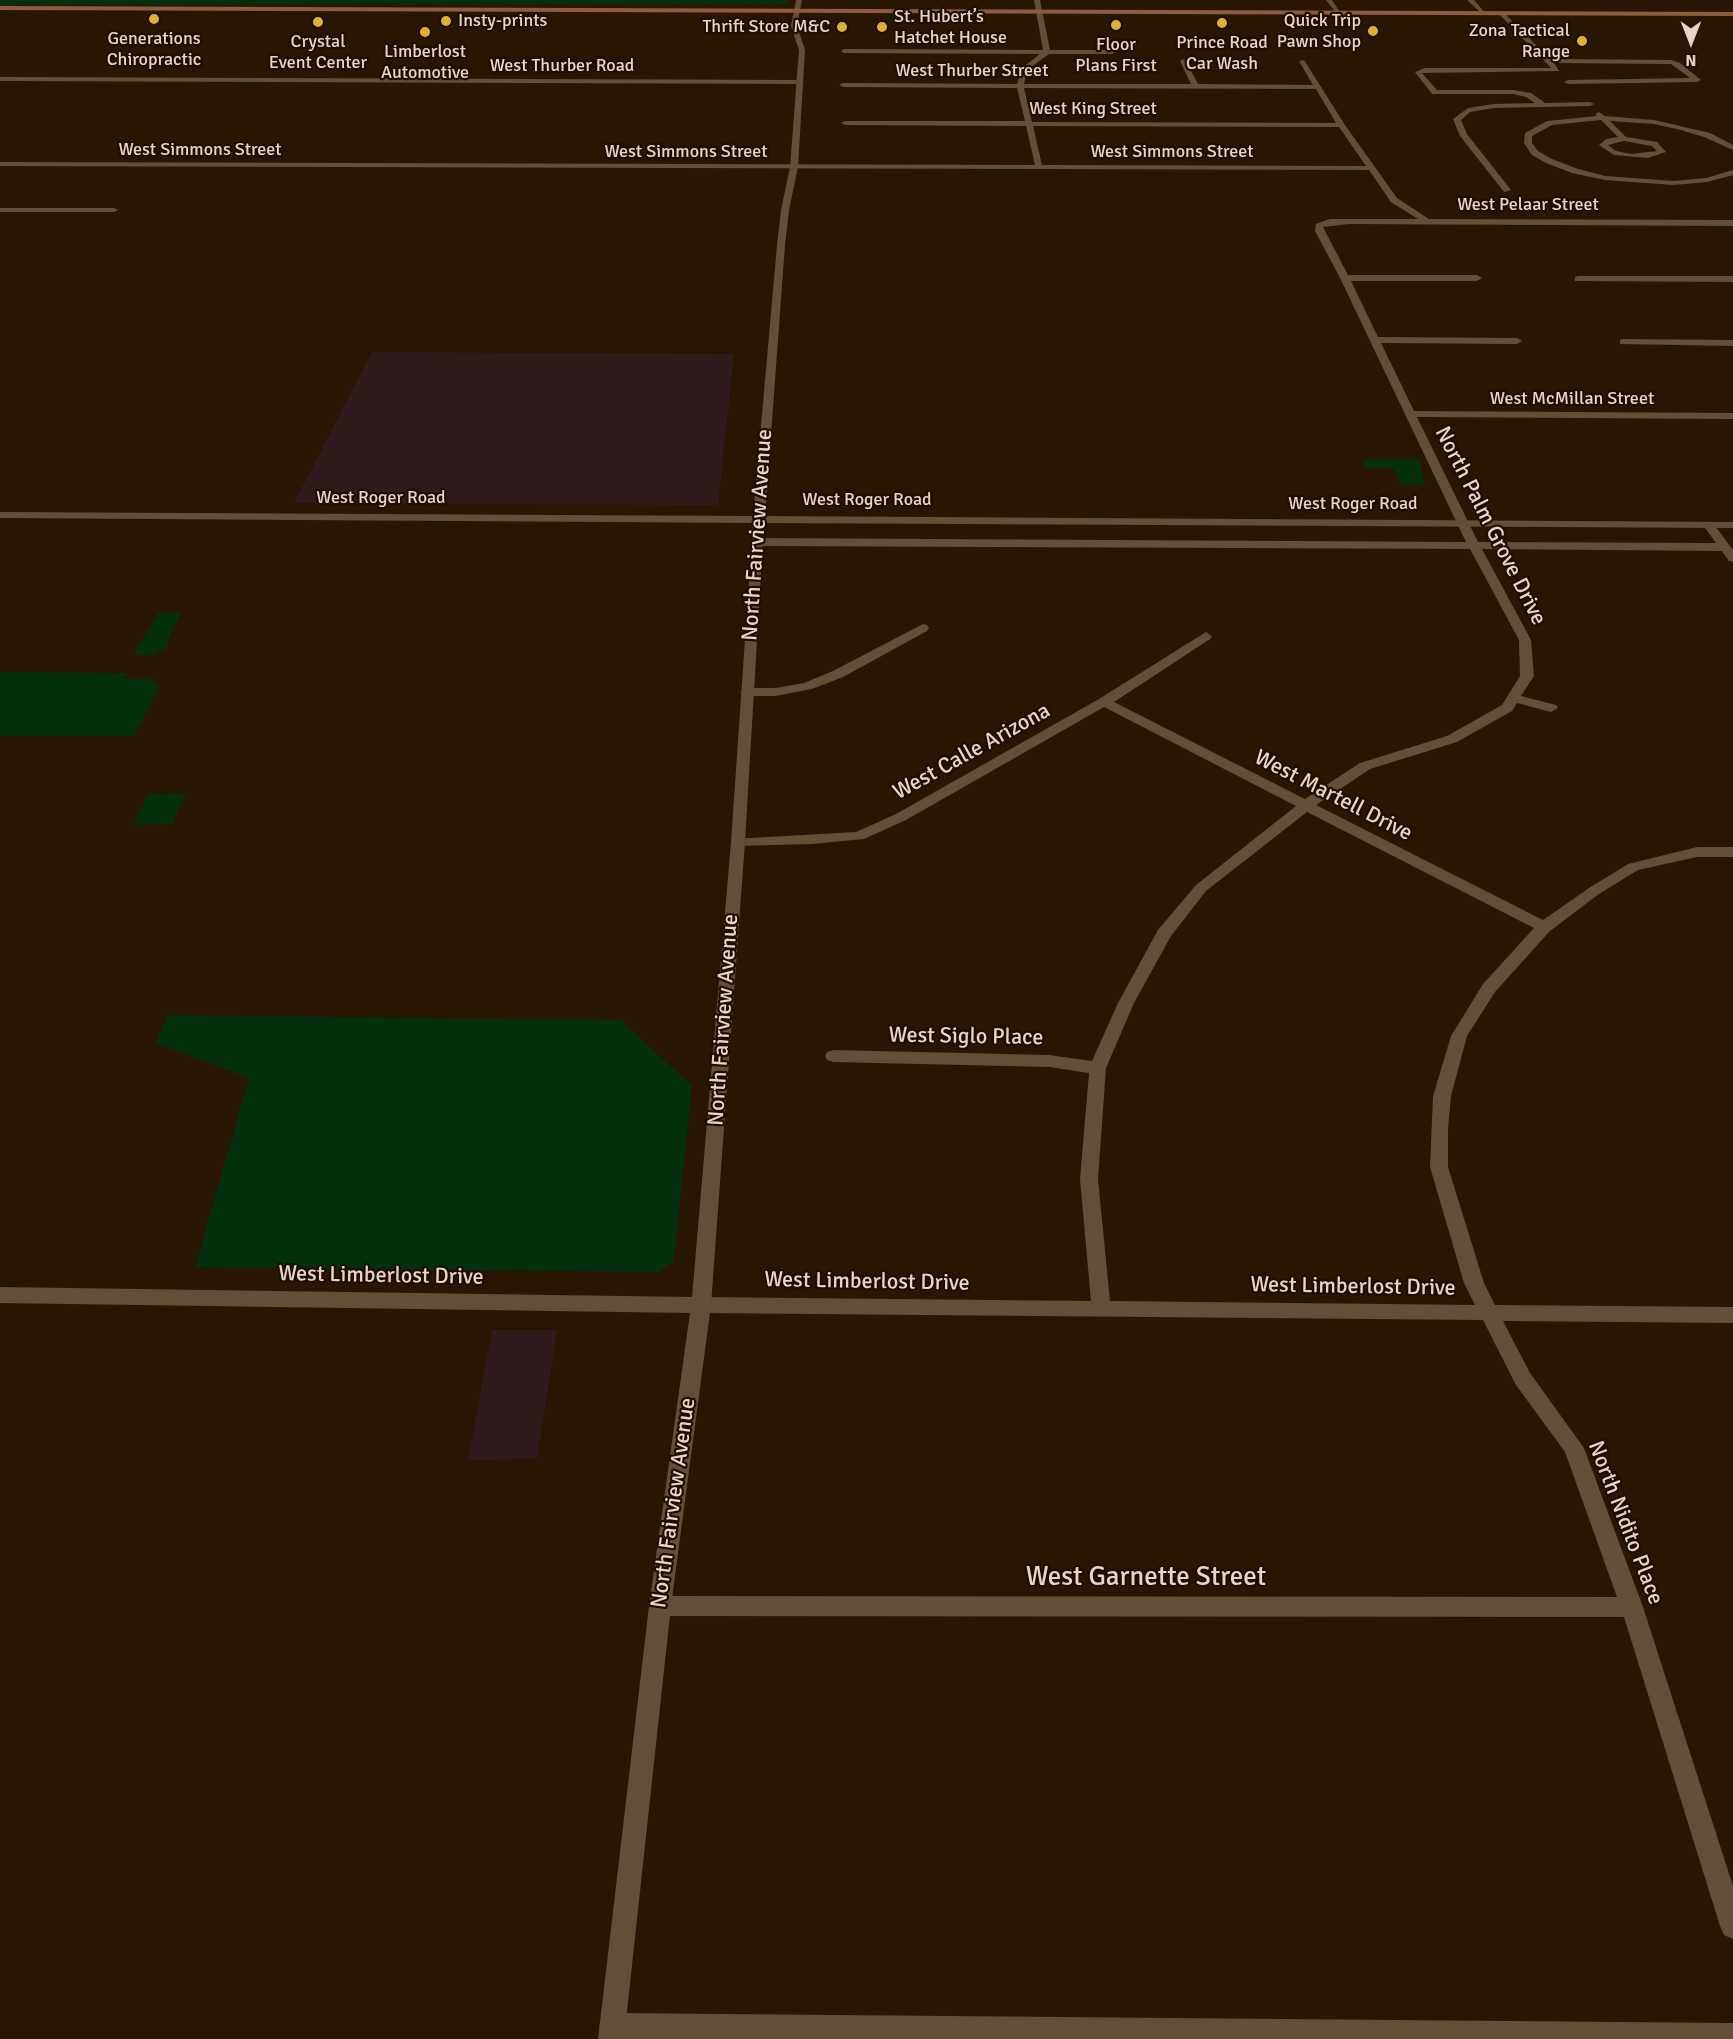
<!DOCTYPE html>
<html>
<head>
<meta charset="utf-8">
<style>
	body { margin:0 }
	#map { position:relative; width:1733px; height:2039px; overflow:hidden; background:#281602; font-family:Signika,sans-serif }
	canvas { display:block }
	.north { position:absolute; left:1661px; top:12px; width:60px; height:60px; -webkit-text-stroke:4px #1e0d00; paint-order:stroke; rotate:180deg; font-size:16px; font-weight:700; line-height:24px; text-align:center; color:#e4d7ca }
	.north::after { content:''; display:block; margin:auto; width:21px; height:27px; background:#e4d7ca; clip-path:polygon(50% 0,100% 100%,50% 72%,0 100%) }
</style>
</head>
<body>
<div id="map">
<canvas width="1733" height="2039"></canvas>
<div class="north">N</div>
</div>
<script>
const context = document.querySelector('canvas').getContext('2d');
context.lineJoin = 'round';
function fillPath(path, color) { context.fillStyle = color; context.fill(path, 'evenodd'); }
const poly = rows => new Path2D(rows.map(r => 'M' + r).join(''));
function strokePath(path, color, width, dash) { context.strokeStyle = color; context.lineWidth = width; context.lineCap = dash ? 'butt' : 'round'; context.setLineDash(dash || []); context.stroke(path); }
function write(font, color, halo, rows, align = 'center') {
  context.font = font + ' Signika,sans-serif'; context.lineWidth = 4.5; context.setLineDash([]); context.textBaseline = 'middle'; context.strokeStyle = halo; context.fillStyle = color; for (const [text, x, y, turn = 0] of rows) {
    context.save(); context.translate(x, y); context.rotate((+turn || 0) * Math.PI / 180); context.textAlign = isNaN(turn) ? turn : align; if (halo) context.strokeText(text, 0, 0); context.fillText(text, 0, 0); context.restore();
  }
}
const industrial = poly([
	[372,352,734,354,718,505,294,503],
	[492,1330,557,1330,537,1459,468,1460]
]);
const green = poly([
	[0,0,788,0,788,4,0,5],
	[1362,459,1419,459,1425,485,1401,485,1393,468,1366,468],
	[158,613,181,613,167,641,168,647,152,655,133,655],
	[0,672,126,673,124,679,152,679,159,688,135,734,131,736,0,736],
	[186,793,172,824,134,825,148,794],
	[167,1015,621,1020,692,1086,674,1260,659,1272,195,1267,249,1078,156,1043]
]);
const minor = poly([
	[1034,0,1040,0,1050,50,1112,50,1115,52,1112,54,1049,54,1027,70,1024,84,1191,84,1180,61,1183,59,1186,61,1198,84,1313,85,1299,61,1304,60,1345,125,1397,198,1429,219,1733,220,1733,226,1349,224,1323,227,1348,275,1477,275,1482,278,1477,281,1351,281,1378,337,1517,338,1522,341,1517,344,1381,343,1414,411,1733,413,1733,419,1417,417,1478,542,1716,543,1703,525,1709,522,1713,523,1733,550,1733,562,1729,561,1722,551,1482,549,1531,640,1534,676,1521,696,1556,705,1558,708,1551,712,1517,703,1512,711,1457,742,1370,769,1316,805,1543,920,1589,888,1628,864,1697,847,1733,847,1733,857,1697,857,1638,870,1599,894,1550,931,1495,992,1467,1036,1451,1096,1448,1129,1448,1167,1484,1283,1495,1305,1733,1307,1733,1323,1503,1321,1530,1373,1584,1448,1643,1607,1733,1886,1733,1939,1724,1935,1720,1926,1624,1617,660,1616,652,1613,649,1606,652,1599,660,1596,1617,1597,1565,1452,1516,1385,1483,1320,701,1313,694,1310,691,1305,694,1300,701,1297,1091,1301,1080,1179,1089,1073,1049,1067,833,1062,827,1060,825,1056,827,1052,833,1050,1049,1055,1092,1061,1118,1003,1158,930,1196,885,1296,806,1104,707,906,820,864,839,812,844,738,846,731,842,733,839,856,832,896,814,1099,699,1206,632,1212,636,1210,639,1114,702,1305,799,1360,763,1447,736,1502,705,1520,676,1519,640,1470,549,758,546,752,542,758,538,1466,542,1340,278,1315,231,1316,224,1330,219,1418,219,1391,202,1369,170,0,166,0,162,1035,165,1026,126,845,125,841,123,845,121,1025,121,1017,88,843,87,839,85,843,83,1017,84,1022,68,1040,54,844,53,841,51,844,49,1043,50,1034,0],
	[1024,88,1316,89,1336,123,1032,122,1024,88],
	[1033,126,1339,127,1366,166,1042,165,1033,126],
	[1307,812,1534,928,1483,984,1451,1036,1433,1096,1430,1167,1464,1283,1475,1305,1110,1301,1098,1179,1106,1068,1134,1003,1171,936,1206,891,1307,812],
	[1326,0,1332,0,1341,14,1337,14,1326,0],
	[1467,0,1474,0,1486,14,1482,14,1467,0],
	[1499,12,1503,12,1550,59,1671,60,1680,63,1701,80,1697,82,1568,84,1564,82,1568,80,1690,78,1671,64,1554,63,1559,71,1422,73,1437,90,1513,90,1531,93,1545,103,1590,102,1594,104,1590,106,1494,108,1470,112,1461,120,1467,134,1511,190,1504,192,1460,136,1453,119,1468,108,1494,104,1535,103,1526,97,1513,94,1432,94,1415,72,1425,68,1551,68,1499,14,1499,12],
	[0,77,799,80,803,82,799,84,0,81,0,77],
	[1599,112,1605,116,1654,120,1710,133,1733,145,1733,150,1704,137,1681,130,1654,124,1610,121,1626,137,1657,142,1666,152,1648,158,1614,155,1599,145,1606,139,1618,137,1601,120,1552,125,1532,136,1532,143,1538,151,1552,159,1578,169,1605,176,1674,181,1706,178,1733,170,1733,175,1707,182,1674,185,1605,180,1572,173,1546,163,1532,155,1524,143,1525,133,1547,121,1597,116,1595,114,1599,112],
	[1624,141,1652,146,1657,151,1631,154,1616,151,1608,145,1624,141],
	[0,208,114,208,118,210,114,212,0,212,0,208],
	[1578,276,1733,276,1733,282,1575,281,1575,277,1578,276],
	[1623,339,1733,340,1733,346,1620,344,1620,340,1623,339],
	[923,624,927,625,929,628,927,631,843,677,812,689,775,696,747,696,740,692,747,688,775,688,804,683,833,671,923,624],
	[612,2013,1733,2023,1733,2039,611,2039,603,2035,599,2026,603,2017,612,2013]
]);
const tertiary = poly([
	[796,0,802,0,797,26,805,50,798,167,789,210,785,245,765,516,1733,522,1733,528,764,523,745,842,711,1305,671,1606,624,2039,598,2039,649,1606,690,1313,0,1303,0,1287,692,1297,731,842,753,523,0,518,0,512,753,516,777,245,781,210,790,167,799,50,791,26,796,0]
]);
const secondary = poly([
	[0,6,1733,12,1733,16,0,10,0,6]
]);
const markers = [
	[154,19,6,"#dfb034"],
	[446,21,6,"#dfb034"],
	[318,22,6,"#dfb034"],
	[1222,23,6,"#dfb034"],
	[1116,25,6,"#dfb034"],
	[842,27,6,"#dfb034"],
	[882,27,6,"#dfb034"],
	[1373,31,6,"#dfb034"],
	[425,32,6,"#dfb034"],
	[1582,41,6,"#dfb034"]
];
const farPoinames = [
	["St. Hubert’s",894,17,"left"],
	["Hatchet House",894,38,"left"],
	["Insty-prints",458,21,"left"],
	["Quick Trip",1361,21,"right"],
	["Pawn Shop",1361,42,"right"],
	["Thrift Store M&C",830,27,"right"],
	["Zona Tactical",1570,31,"right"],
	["Range",1570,52,"right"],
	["Generations",154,39],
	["Chiropractic",154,60],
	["Crystal",318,42],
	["Event Center",318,63],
	["Prince Road",1222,43],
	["Car Wash",1222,64],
	["Floor",1116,45],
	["Plans First",1116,66],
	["Limberlost",425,52],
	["Automotive",425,73]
];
const farStreetnames = [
	["West Thurber Road",562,66],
	["West Thurber Street",972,71],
	["West King Street",1093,109],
	["West Simmons Street",200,150],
	["West Simmons Street",686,152],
	["West Simmons Street",1172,152],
	["West Pelaar Street",1528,205],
	["West McMillan Street",1572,399],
	["West Roger Road",381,498],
	["West Roger Road",867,500],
	["West Roger Road",1353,504]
];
const streetNames = [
	["North Palm Grove Drive",1490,526,63],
	["North Fairview Avenue",758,535,-86],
	["West Calle Arizona",972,752,-29],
	["West Martell Drive",1333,796,27],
	["North Fairview Avenue",724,1020,-86],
	["West Siglo Place",966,1037,1],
	["West Limberlost Drive",381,1276,1],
	["West Limberlost Drive",867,1282,1],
	["West Limberlost Drive",1353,1287,1],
	["North Fairview Avenue",674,1503,-82],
	["North Nidito Place",1625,1523,69]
];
const nearStreetnames = [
	["West Garnette Street",1146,1578]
];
fillPath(industrial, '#2e1c1d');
fillPath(green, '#042f0c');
fillPath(minor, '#634e38');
fillPath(tertiary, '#634e38');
fillPath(secondary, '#905b3c');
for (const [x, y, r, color] of markers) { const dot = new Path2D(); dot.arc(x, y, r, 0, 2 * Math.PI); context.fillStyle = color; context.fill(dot); strokePath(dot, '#1e0d00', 2); }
write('18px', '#e4d7ca', '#1e0d00', farPoinames);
write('18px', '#e4d7ca', '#1e0d00', farStreetnames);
write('22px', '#e4d7ca', '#1e0d00', streetNames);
write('27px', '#e4d7ca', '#1e0d00', nearStreetnames);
</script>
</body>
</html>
